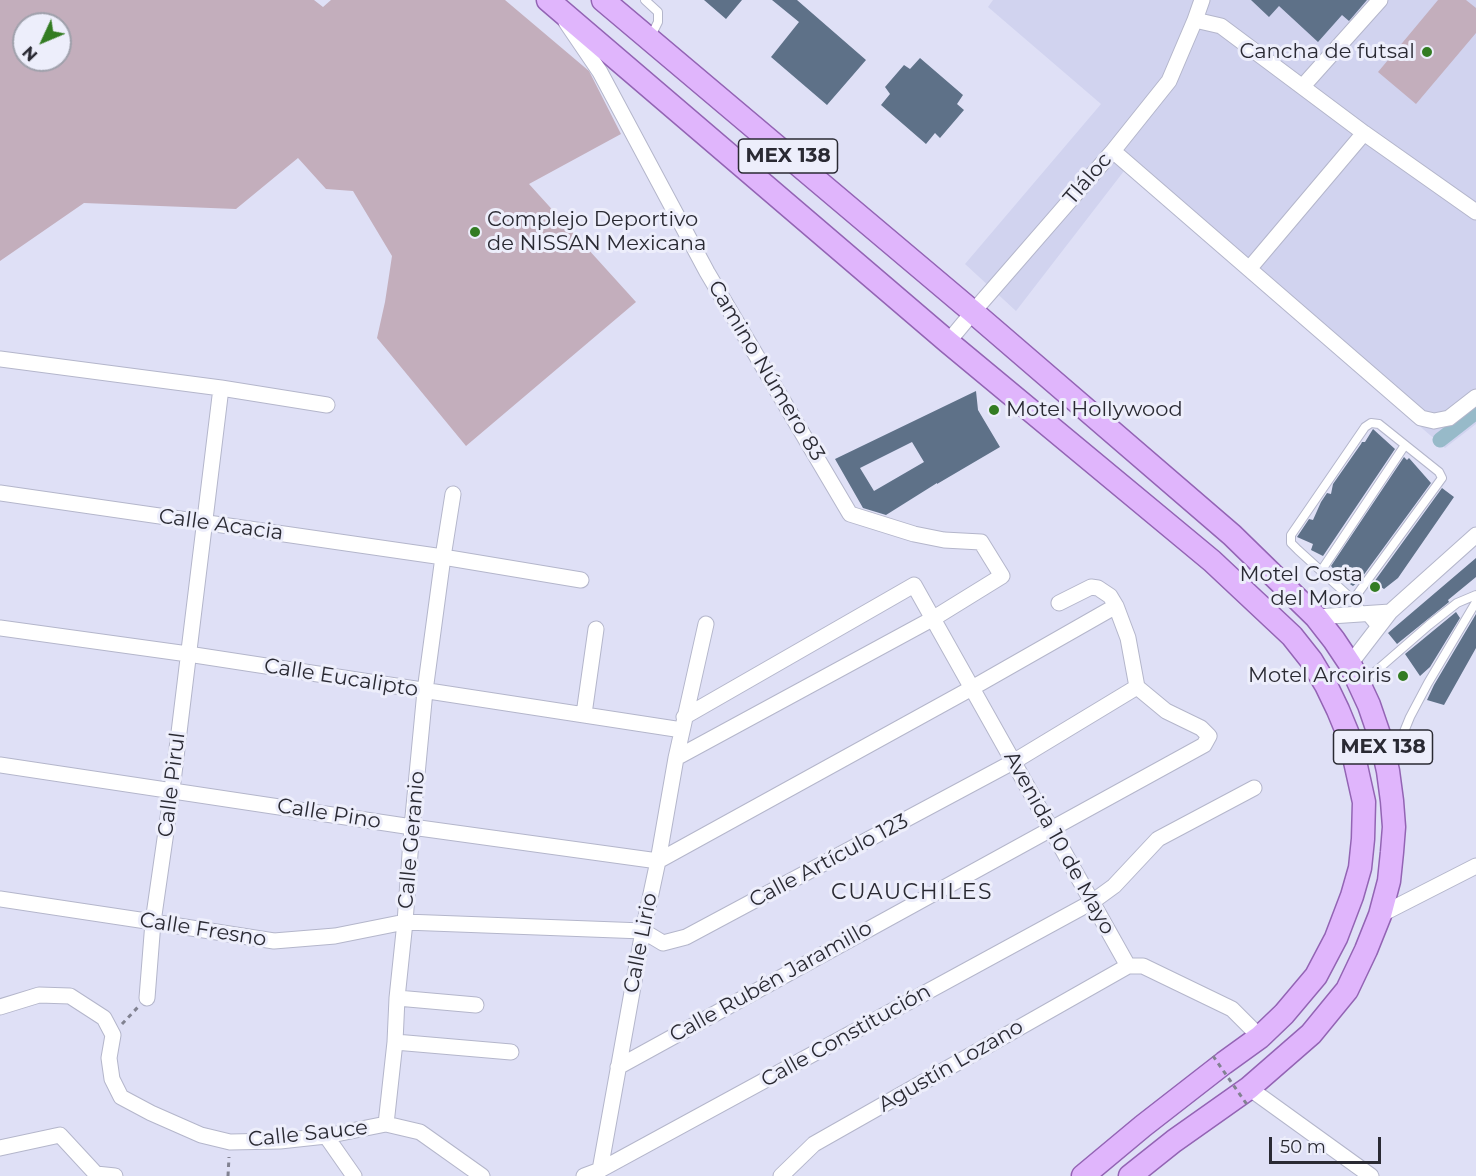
<!DOCTYPE html>
<html>
<head>
<meta charset="utf-8">
<style>
	body { margin:0 }
	#map { position:relative; width:1476px; height:1176px; overflow:hidden; background:#dfe0f6; font-family:Montserrat,sans-serif }
	canvas { display:block }
	.north { position:absolute; left:12px; top:12px; width:60px; height:60px; box-sizing:border-box; background:#edeefb; border:2px solid #9fa0ab; border-radius:50%; rotate:226deg; font-size:16px; font-weight:700; line-height:24px; text-align:center; color:#2a2a33 }
	.north::after { content:''; display:block; margin:auto; width:21px; height:27px; background:#337c22; clip-path:polygon(50% 0,100% 100%,50% 72%,0 100%) }
	.scale { position:absolute; left:1269px; top:1137px; width:112px; height:27px; box-sizing:border-box; border:3px solid #2a2a33; border-top:0; padding-left:8px; font-size:18px; line-height:21px; white-space:nowrap; color:#2a2a33; -webkit-text-stroke:4px #edeefb; paint-order:stroke }
</style>
</head>
<body>
<div id="map">
<canvas width="1476" height="1176"></canvas>
<div class="north">N</div>
<div class="scale">50 m</div>
</div>
<script>
const context = document.querySelector('canvas').getContext('2d');
context.lineJoin = 'round';
function fillPath(path, color) { context.fillStyle = color; context.fill(path, 'evenodd'); }
const poly = rows => new Path2D(rows.map(r => 'M' + r).join(''));
function strokePath(path, color, width, dash) { context.strokeStyle = color; context.lineWidth = width; context.lineCap = dash ? 'butt' : 'round'; context.setLineDash(dash || []); context.stroke(path); }
function write(font, color, halo, rows, align = 'center') {
  context.font = font + ' Montserrat,sans-serif'; context.lineWidth = 6; context.setLineDash([]); context.textBaseline = 'middle'; context.strokeStyle = halo; context.fillStyle = color; for (const [text, x, y, turn = 0] of rows) {
    context.save(); context.translate(x, y); context.rotate((+turn || 0) * Math.PI / 180); context.textAlign = isNaN(turn) ? turn : align; if (halo) context.strokeText(text, 0, 0); context.fillText(text, 0, 0); context.restore();
  }
}
const built = poly([
	[993,0,1476,0,1476,424,1445,448,1124,171,1016,311,965,264,1101,104,988,7]
]);
const green = poly([
	[0,0,314,0,323,7,331,0,505,0,589,71,621,134,529,184,636,302,466,446,377,338,385,302,392,256,353,191,326,189,298,158,236,209,84,203,0,261],
	[24,24,60,24,60,60,24,60],
	[1438,0,1466,0,1476,8,1476,33,1416,104,1378,72]
]);
const canal = poly([
	[1440,440,1476,412]
]);
const building = poly([
	[704,0,742,0,726,19],
	[772,0,797,0,866,60,827,105,771,57,799,22],
	[1251,0,1367,0,1349,21,1342,15,1318,42,1279,6,1269,17],
	[920,58,963,95,957,104,964,110,940,138,935,133,926,144,881,105,890,94,885,87,904,65,910,69],
	[976,391,978,410,1000,447,937,484,937,483,886,515,863,508,835,459],
	[912,442,924,462,874,491,860,468],
	[1373,429,1395,449,1323,556,1311,550,1313,544,1297,537,1309,519,1313,520,1321,502,1327,493,1331,494,1333,484,1361,444,1362,442,1365,442],
	[1404,457,1407,460,1409,458,1431,483,1360,580,1353,586,1342,579,1331,566],
	[1442,488,1454,497,1398,578,1384,589,1374,582],
	[1476,558,1476,577,1448,600,1449,602,1397,644,1388,633],
	[1456,612,1460,618,1430,667,1420,676,1405,654],
	[1476,614,1476,648,1444,705,1427,700,1434,685]
]);
const path = poly([
	[122,1024,138,1007],
	[228,1176,229,1157]
]);
const service = poly([
	[645,0,658,12,658,22,650,38],
	[1321,571,1405,445],
	[1353,600,1442,478,1439,472,1379,424,1371,423,1365,427,1291,535,1291,543,1298,550,1353,600,1377,629],
	[1361,684,1429,625,1457,603,1476,595],
	[1392,761,1410,717,1428,683,1476,602]
]);
const minor = poly([
	[1195,20,1221,26,1364,133,1476,212],
	[566,22,600,72,707,272,850,514,914,534,944,540,981,542,1002,576,934,618,676,758],
	[1303,86,1380,0],
	[1113,151,1421,418,1434,421,1449,418,1476,397],
	[1249,269,1364,133],
	[948,342,973,312,1113,151,1169,81,1195,20,1202,0],
	[0,359,221,388,327,405],
	[0,493,443,557,581,580],
	[1059,603,1091,587,1098,588,1110,596,1116,606,1128,638,1137,687],
	[1316,617,1390,612],
	[0,628,188,654,682,730],
	[1350,664,1390,612,1476,535],
	[584,714,596,629],
	[684,717,914,585,1128,966],
	[0,765,412,827,658,861,972,688,1116,606],
	[0,899,153,922,274,941,335,936,405,922,643,931,663,943,686,937,1013,762,1137,687],
	[1380,915,1476,866],
	[1128,966,1143,966,1232,1009,1260,1037],
	[147,998,153,922,172,790,221,388],
	[397,998,476,1005],
	[0,1007,39,995,70,996,104,1018,113,1035,109,1058,112,1079,121,1097,151,1113,201,1135,230,1142,280,1141,326,1136,386,1124,420,1132,482,1176],
	[395,1042,511,1052],
	[618,1067,1204,745,1209,736,1201,728,1166,711,1137,687],
	[1249,1088,1371,1176],
	[386,1124,395,1042,397,998,405,922,412,827,425,691,443,557,453,494],
	[326,1136,354,1176],
	[0,1148,60,1135,98,1176],
	[600,1170,643,931,658,861,676,758,706,624],
	[96,1174,115,1176],
	[584,1176,600,1170,1092,902,1114,886,1158,839,1254,788],
	[781,1176,814,1144,1128,966]
]);
const primary = poly([
	[548,0,948,342,1212,561,1292,636,1311,660,1326,685,1338,710,1350,739,1364,802,1363,839,1360,868,1352,896,1336,938,1316,976,1284,1014,1260,1037,1224,1063,1143,1126,1083,1176],
	[603,0,973,312,1232,535,1316,617,1334,640,1350,664,1369,705,1381,740,1388,771,1392,801,1394,827,1392,852,1389,881,1380,915,1366,950,1347,990,1311,1034,1249,1088,1174,1141,1130,1176]
]);
const pathBridge = poly([
	[1213,1056,1248,1106]
]);
const markers = [
	[1427,52,6,"#337c22"],
	[475,232,6,"#337c22"],
	[994,410,6,"#337c22"],
	[1375,587,6,"#337c22"],
	[1403,676,6,"#337c22"]
];
const shields = [
	[788,156,99],
	[1383,747,99]
];
const shieldNames = [
	["MEX 138",788,156],
	["MEX 138",1383,747]
];
const poiNames = [
	["Cancha de futsal",1415,52],
	["Complejo Deportivo",487,220,"left"],
	["de NISSAN Mexicana",487,244,"left"],
	["Motel Hollywood",1006,410,"left"],
	["Motel Costa",1363,575],
	["del Moro",1363,599],
	["Motel Arcoiris",1391,676]
];
const streetNames = [
	["Tláloc",1088,179,-49],
	["Camino Número 83",766,371,59],
	["Calle Acacia",221,525,8],
	["Calle Eucalipto",341,678,9],
	["Calle Pirul",172,785,-83],
	["Calle Pino",329,814,9],
	["Calle Geranio",412,840,-85],
	["Avenida 10 de Mayo",1059,843,61],
	["Calle Artículo 123",829,861,-28],
	["Calle Fresno",203,930,9],
	["Calle Lirio",641,943,-79],
	["Calle Rubén Jaramillo",771,982,-29],
	["Calle Constitución",846,1036,-29],
	["Agustín Lozano",951,1066,-30],
	["Calle Sauce",308,1134,-6]
];
const neighbourhoodNames = [
	["CUAUCHILES",912,893]
];
fillPath(built, '#d1d3ef');
fillPath(green, '#c3aebc');
strokePath(canal, '#97bac9', 15);
fillPath(building, '#5e7188');
strokePath(service, '#b4b6cb', 10);
strokePath(minor, '#b4b6cb', 17);
strokePath(primary, '#9364b4', 25);
strokePath(path, '#818291', 3, [4.5, 4.5]);
strokePath(service, '#fff', 8);
strokePath(minor, '#fff', 15);
strokePath(primary, '#e0b5fc', 22);
strokePath(pathBridge, '#818291', 3, [4.5, 4.5]);
for (const [x, y, r, color] of markers) { const dot = new Path2D(); dot.arc(x, y, r, 0, 2 * Math.PI); context.fillStyle = color; context.fill(dot); strokePath(dot, '#edeefb', 2); }
for (const [x, y, w] of shields) { const box = new Path2D(); box.roundRect(x - w / 2, y - 17, w, 34, 4.5); context.fillStyle = '#edeefb'; context.fill(box); strokePath(box, '#2a2a33', 1.5); }
write('bold 20px', '#2a2a33', null, shieldNames);
write('21px', '#2a2a33', '#edeefb', poiNames, 'right');
write('21px', '#2a2a33', '#edeefb', streetNames);
context.letterSpacing = '1.5px';
write('22px', '#2a2a33', '#edeefb', neighbourhoodNames);
context.letterSpacing = '0px';
</script>
</body>
</html>
